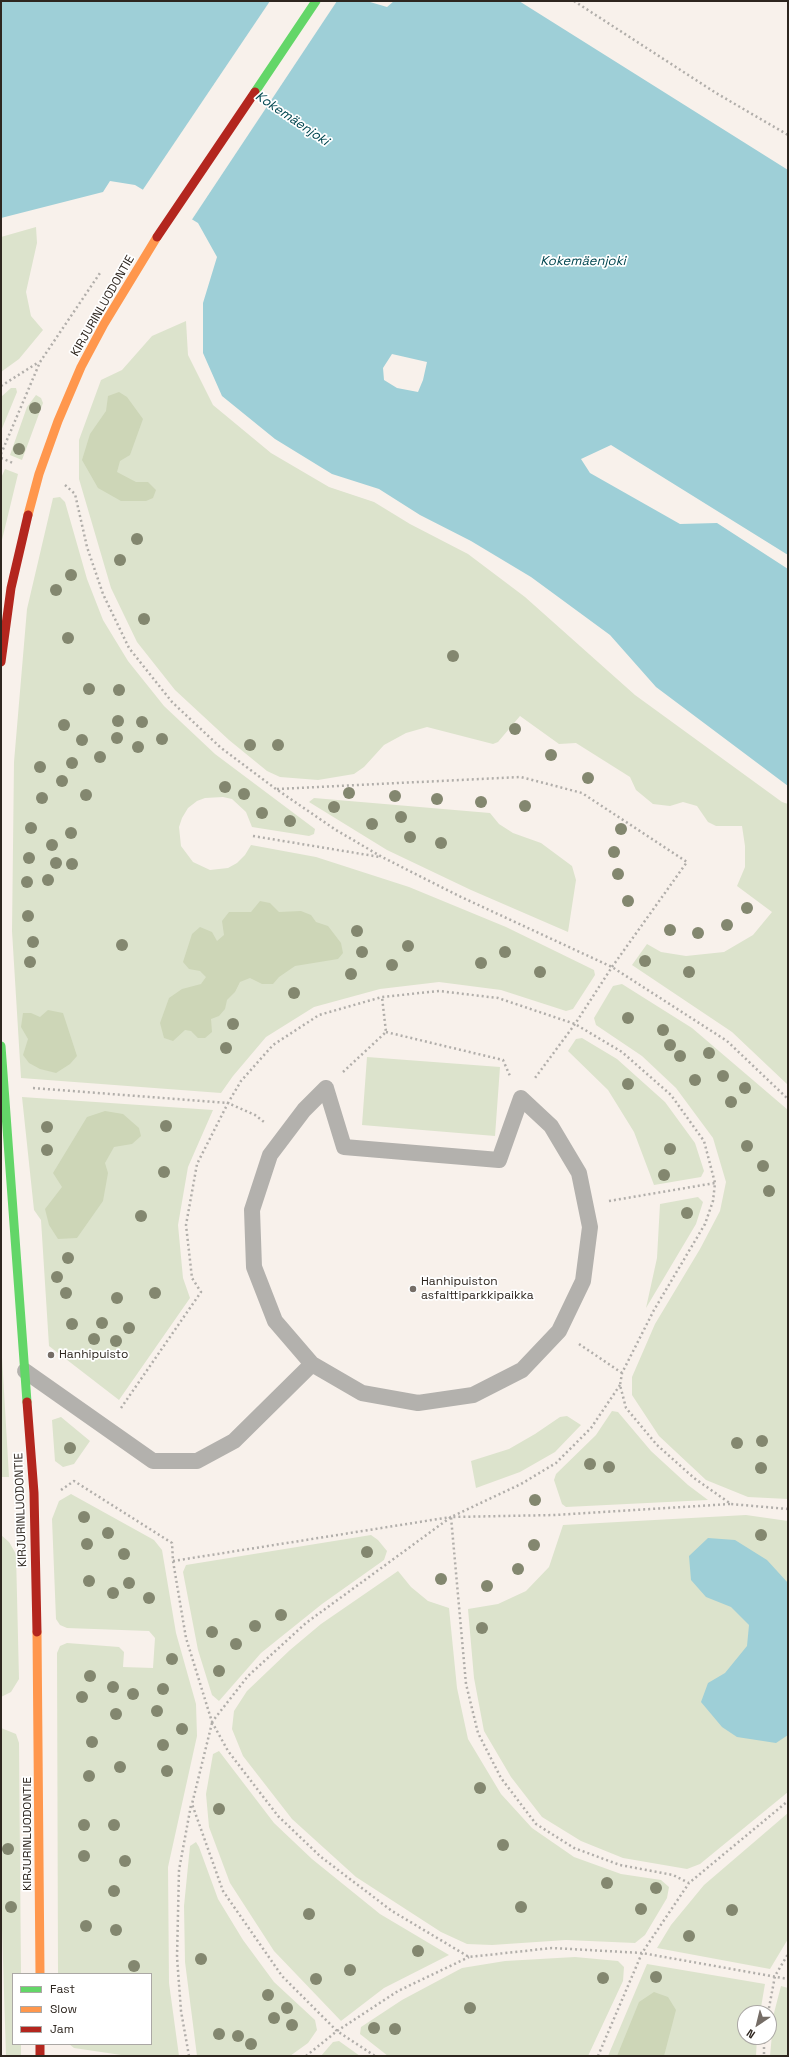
<!DOCTYPE html>
<html>
<head>
<meta charset="utf-8">
<style>
	body { margin:0 }
	#map { position:relative; width:789px; height:2057px; overflow:hidden; background:#f8f1eb; font-family:"Space Grotesk",sans-serif }
	canvas { display:block }
	.frame { position:absolute; inset:0; border:2px solid #2e261f; pointer-events:none }
	.legend { position:absolute; left:12px; top:1973px; width:140px; height:72px; box-sizing:border-box; background:#fff; border:1px solid #aba8a5; margin:0; padding:5px 7px; list-style:none; font-size:12px; color:#2e261f }
	.legend li { display:flex; align-items:center; gap:8px; height:20px }
	.legend b { width:20px; border:1px solid #aba8a5 }
	.north { position:absolute; left:737px; top:2005px; width:40px; height:40px; box-sizing:border-box; background:#fff; border:1px solid #aba8a5; border-radius:50%; rotate:215deg; font-size:11px; font-weight:700; line-height:16px; text-align:center; color:#2e261f }
	.north::after { content:''; display:block; margin:auto; width:14px; height:18px; background:#756d66; clip-path:polygon(50% 0,100% 100%,50% 72%,0 100%) }
</style>
</head>
<body>
<div id="map">
<canvas width="789" height="2057"></canvas>
<div class="frame"></div>
<ul class="legend">
<li><b style="height:5px;background:#63d668"></b>Fast</li>
<li><b style="height:5px;background:#ff974d"></b>Slow</li>
<li><b style="height:5px;background:#b3261e"></b>Jam</li>
</ul>
<div class="north">N</div>
</div>
<script>
const context = document.querySelector('canvas').getContext('2d');
context.lineJoin = 'round';
function fillPath(path, color) { context.fillStyle = color; context.fill(path, 'evenodd'); }
const poly = rows => new Path2D(rows.map(r => 'M' + r).join(''));
function strokePath(path, color, width, dash) { context.strokeStyle = color; context.lineWidth = width; context.lineCap = dash ? 'butt' : 'round'; context.setLineDash(dash || []); context.stroke(path); }
function write(font, color, halo, rows, align = 'center') {
  context.font = font + ' "Space Grotesk",sans-serif'; context.lineWidth = 3.5; context.setLineDash([]); context.textBaseline = 'middle'; context.strokeStyle = halo; context.fillStyle = color; for (const [text, x, y, turn = 0] of rows) {
    context.save(); context.translate(x, y); context.rotate((+turn || 0) * Math.PI / 180); context.textAlign = isNaN(turn) ? turn : align; if (halo) context.strokeText(text, 0, 0); context.fillText(text, 0, 0); context.restore();
  }
}
const green = poly([
	[36,227,37,243,26,292,31,316,43,330,19,359,1,372,1,237],
	[186,321,188,355,213,405,271,453,329,487,374,502,410,524,468,554,525,597,635,695,782,802,788,804,788,1085,732,1032,632,965,647,944,661,952,686,956,724,952,753,935,772,912,737,886,745,867,745,846,742,826,716,826,708,822,697,806,683,802,670,806,653,804,636,790,630,777,576,743,559,744,520,716,498,742,493,744,427,727,406,733,384,745,364,767,354,774,318,780,280,777,267,771,229,740,175,690,137,642,111,588,79,479,79,440,101,380,122,370,152,336],
	[11,388,16,388,17,392,1,431,1,397],
	[36,395,41,398,43,403,22,460,10,455,27,407],
	[5,469,18,474,1,544,1,478],
	[60,497,65,502,87,579,103,620,128,661,164,706,215,754,315,829,314,834,309,836,252,827,246,812,232,799,223,797,205,798,197,801,188,808,182,818,179,827,181,846,193,862,210,870,228,868,237,863,245,855,251,845,316,857,409,887,506,927,594,970,595,975,573,1009,566,1011,501,990,439,982,380,989,314,1007,266,1037,233,1076,221,1093,21,1078,12,931,14,762,27,609,53,498],
	[314,798,490,813,499,824,513,833,541,843,572,866,576,880,568,932,471,890,387,850,309,802],
	[622,984,692,1028,788,1110,788,1499,748,1497,706,1480,659,1436,632,1395,632,1377,655,1324,700,1249,720,1211,726,1182,713,1138,676,1088,642,1056,596,1025,594,1018,613,986],
	[582,1038,617,1059,665,1102,695,1143,704,1171,701,1177,654,1185,634,1132,608,1090,568,1051,576,1039],
	[367,1057,500,1067,495,1136,362,1125],
	[22,1097,213,1110,188,1167,178,1225,183,1278,190,1298,119,1400,49,1346,41,1220,34,1210],
	[698,1197,703,1202,696,1224,646,1308,657,1258,660,1204],
	[1,1340,9,1477,1,1477],
	[612,1411,618,1412,651,1451,688,1485,708,1500,566,1507,562,1504,554,1480,556,1474,596,1435],
	[567,1416,581,1425,555,1452,520,1472,476,1488,471,1461,509,1449,535,1434,560,1417],
	[61,1417,90,1441,74,1464,63,1467,55,1461,52,1420],
	[71,1494,154,1540,162,1550,176,1633,196,1704,197,1736,168,1867,169,1983,179,2056,128,2056,74,2048,69,2044,151,2044,151,1974,58,1974,57,1653,60,1646,67,1643,119,1647,124,1652,123,1667,153,1668,155,1638,149,1631,67,1628,60,1625,56,1619,52,1519,59,1501],
	[746,1515,788,1521,788,1792,700,1864,687,1869,623,1858,581,1841,542,1817,511,1777,484,1731,474,1678,468,1609,498,1604,526,1591,549,1567,563,1525],
	[1,1535,9,1542,16,1554,19,1679,11,1692,1,1697],
	[371,1535,378,1540,387,1551,384,1560,322,1604,261,1653,219,1701,212,1695,198,1650,183,1572,186,1565],
	[398,1571,411,1587,428,1601,449,1608,457,1688,468,1739,501,1794,532,1828,574,1857,621,1874,661,1880,669,1887,667,1898,645,1935,635,1943,566,1940,492,1945,467,1944,441,1932,356,1877,292,1819,243,1756,232,1729,234,1711,247,1691,290,1650,321,1624],
	[1,1728,16,1734,19,1743,21,1974,13,1974,13,2044,21,2044,21,2056,6,2056,1,1897],
	[219,1751,274,1823,312,1859,380,1914,449,1955,384,1988,341,2021,274,1951,230,1883,209,1827,206,1794,213,1754],
	[788,1813,788,1939,770,1969,657,1948,671,1925,704,1885],
	[196,1842,199,1847,218,1899,243,1940,274,1982,315,2020,317,2030,308,2043,290,2056,197,2056,185,1962,184,1906,190,1846],
	[575,1957,618,1961,624,1967,623,1981,588,2056,388,2056,360,2034,361,2027,402,2000,462,1968,505,1961],
	[647,1964,765,1984,760,2013,745,2013,745,2037,757,2037,756,2056,608,2056],
	[781,1986,788,1988,788,2056,770,2056,774,2013],
	[339,2041,360,2056,321,2056,333,2042]
]);
const forest = poly([
	[119,392,127,397,143,419,130,455,120,461,117,472,136,482,148,482,156,490,153,498,146,501,121,501,98,488,82,460,90,434,106,411,108,396],
	[260,901,270,903,279,912,301,911,311,915,316,922,328,926,341,943,343,953,338,959,295,966,279,977,273,984,262,984,250,978,240,982,235,992,227,1000,225,1009,219,1016,211,1019,212,1032,205,1038,198,1038,191,1031,185,1030,173,1041,164,1038,160,1023,169,998,182,989,201,984,206,977,200,971,189,969,183,962,192,934,200,927,212,932,217,941,224,935,222,921,229,912,251,912],
	[48,1010,63,1013,77,1056,70,1064,56,1073,40,1069,29,1063,23,1055,28,1039,21,1027,23,1013,31,1013,40,1017],
	[105,1111,123,1114,139,1128,141,1136,132,1144,114,1147,105,1163,108,1173,103,1201,77,1238,58,1239,49,1225,45,1209,62,1187,53,1173,87,1117],
	[654,1992,668,1997,676,2010,664,2056,617,2056,639,2002]
]);
const water = poly([
	[1,1,353,1,370,2,387,7,394,1,519,1,788,170,788,555,611,445,581,459,590,473,680,524,717,523,788,569,788,786,656,687,610,635,531,577,471,541,420,515,379,489,332,474,275,439,222,396,203,353,203,303,217,257,198,223,135,185,110,181,103,192,1,218],
	[392,354,427,362,423,380,418,392,397,388,384,380,383,368],
	[708,1538,735,1540,767,1560,788,1583,788,1735,776,1743,737,1737,722,1727,701,1702,708,1683,725,1673,747,1646,749,1625,731,1607,706,1597,691,1580,689,1556]
]);
const pier = poly([
	[270,1,337,1,191,221,142,191]
]);
const path = poly([
	[574,1,716,93,788,135],
	[1,386,39,362],
	[1,454,40,362,100,273],
	[1,458,13,463],
	[65,485,75,494,87,547,103,594,129,648,172,702,220,747,276,789,336,830,382,857,459,896,612,967,727,1041,788,1099],
	[277,789,521,777,582,793,687,862,612,967,575,1024,535,1078],
	[253,836,380,857],
	[386,1032,503,1060,510,1076],
	[343,1072,386,1032,382,997],
	[33,1088,228,1103,241,1081,273,1045,319,1015,382,997,439,991,498,998,575,1024,622,1052,671,1095,704,1141,715,1183,713,1201,705,1224,654,1310,622,1373,620,1385,626,1408,657,1445,694,1478,731,1504,788,1509],
	[609,1201,715,1183],
	[579,1344,622,1373],
	[121,1408,201,1292,192,1278,186,1225,197,1164,228,1103,255,1115,264,1122],
	[61,1490,74,1481,172,1543,173,1561,186,1638,212,1722,248,1676,306,1623,451,1517,521,1484,556,1463,591,1428,620,1385],
	[730,1504,555,1515,451,1517,466,1684,478,1733,501,1778,536,1824,574,1848,620,1865,673,1875,689,1883,788,1801],
	[173,1561,451,1517],
	[212,1722,228,1751,278,1816,321,1857,392,1911,469,1957,552,1948,642,1953,788,1979],
	[212,1723,192,1804,223,1891,282,1976,337,2031,375,2056],
	[768,2013,775,1976,788,1954],
	[764,2037,764,2056],
	[189,2056,181,2011,177,1957,179,1870,191,1805],
	[306,2056,337,2031,398,1991,469,1957],
	[598,2056,642,1953,689,1883]
]);
const lane = poly([
	[326,1088,344,1147,499,1160,521,1098,551,1126,579,1173,590,1227,583,1281,559,1331,522,1370,473,1395,418,1403,362,1393,312,1364,275,1321,254,1267,252,1210,270,1155,304,1110,326,1088],
	[25,1371,153,1461,197,1461,234,1441,312,1364]
]);
const fast = poly([
	[255,92,316,1],
	[1,1046,27,1402]
]);
const slow = poly([
	[28,515,39,474,58,421,81,367,104,324,157,237],
	[37,1632,40,1974]
]);
const jam = poly([
	[157,237,255,92],
	[1,662,11,588,28,515],
	[27,1402,34,1493,37,1632],
	[40,2044,40,2056]
]);
const trees = [
	[35,408],
	[19,449],
	[137,539],
	[120,560],
	[71,575],
	[56,590],
	[144,619],
	[68,638],
	[453,656],
	[89,689],
	[119,690],
	[118,721],
	[142,722],
	[64,725],
	[515,729],
	[117,738],
	[162,739],
	[82,740],
	[250,745],
	[278,745],
	[138,747],
	[551,755],
	[100,757],
	[72,763],
	[40,767],
	[588,778],
	[62,781],
	[225,787],
	[349,793],
	[244,794],
	[86,795],
	[395,796],
	[42,798],
	[437,799],
	[481,802],
	[525,806],
	[334,807],
	[262,813],
	[401,817],
	[290,821],
	[372,824],
	[31,828],
	[621,829],
	[71,833],
	[410,837],
	[441,843],
	[52,845],
	[614,852],
	[29,858],
	[56,863],
	[72,864],
	[618,874],
	[48,880],
	[27,882],
	[628,901],
	[747,908],
	[28,916],
	[727,925],
	[670,930],
	[357,931],
	[698,933],
	[33,942],
	[122,945],
	[408,946],
	[362,952],
	[505,952],
	[645,961],
	[30,962],
	[481,963],
	[392,965],
	[540,972],
	[689,972],
	[351,974],
	[294,993],
	[628,1018],
	[233,1024],
	[663,1030],
	[670,1045],
	[226,1048],
	[709,1053],
	[680,1056],
	[723,1076],
	[695,1080],
	[628,1084],
	[745,1088],
	[731,1102],
	[166,1126],
	[47,1127],
	[747,1146],
	[670,1149],
	[47,1150],
	[763,1166],
	[164,1172],
	[664,1175],
	[769,1191],
	[687,1213],
	[141,1216],
	[68,1258],
	[57,1277],
	[66,1293],
	[155,1293],
	[117,1298],
	[102,1323],
	[72,1324],
	[129,1328],
	[94,1339],
	[116,1341],
	[762,1441],
	[737,1443],
	[70,1448],
	[590,1464],
	[609,1467],
	[761,1468],
	[535,1500],
	[84,1517],
	[108,1533],
	[761,1535],
	[87,1544],
	[534,1545],
	[367,1552],
	[124,1554],
	[518,1569],
	[441,1579],
	[89,1581],
	[129,1583],
	[487,1586],
	[113,1593],
	[149,1598],
	[281,1615],
	[255,1626],
	[482,1628],
	[212,1632],
	[236,1644],
	[172,1659],
	[219,1671],
	[90,1676],
	[113,1687],
	[163,1689],
	[133,1694],
	[82,1697],
	[157,1711],
	[116,1714],
	[182,1729],
	[92,1742],
	[163,1745],
	[120,1767],
	[167,1771],
	[89,1776],
	[480,1788],
	[219,1809],
	[84,1825],
	[114,1825],
	[503,1845],
	[8,1849],
	[84,1856],
	[125,1861],
	[607,1883],
	[656,1888],
	[114,1891],
	[11,1907],
	[521,1907],
	[641,1909],
	[732,1910],
	[309,1914],
	[86,1926],
	[116,1930],
	[689,1936],
	[418,1951],
	[201,1959],
	[134,1966],
	[350,1970],
	[656,1977],
	[603,1978],
	[316,1979],
	[268,1995],
	[287,2008],
	[470,2008],
	[274,2018],
	[292,2025],
	[374,2028],
	[395,2029],
	[219,2034],
	[238,2036],
	[251,2044]
];
const markers = [
	[413,1289,4,"#756d66"],
	[51,1355,4,"#756d66"]
];
const streetNames = [
	["KIRJURINLUODONTIE",103,306,-60],
	["KIRJURINLUODONTIE",21,1510,-92],
	["KIRJURINLUODONTIE",28,1834,-90]
];
const poiNames = [
	["Hanhipuiston",421,1282],
	["asfalttiparkkipaikka",421,1296],
	["Hanhipuisto",59,1355]
];
const waterNames = [
	["Kokemäenjoki",292,119,34],
	["Kokemäenjoki",583,261]
];
fillPath(green, '#dce3cc');
fillPath(forest, '#cdd6b7');
fillPath(water, '#9ecfd7');
fillPath(pier, '#f8f1eb');
strokePath(path, '#b1aeaa', 2.5, [2, 3]);
strokePath(lane, '#b3b1ad', 16);
strokePath(fast, '#63d668', 9);
strokePath(slow, '#ff974d', 9);
strokePath(jam, '#b3261e', 9);
context.fillStyle = '#83876f';
for (const [x, y] of trees) { context.beginPath(); context.arc(x, y, 6, 0, 2 * Math.PI); context.fill(); }
for (const [x, y, r, color] of markers) { const dot = new Path2D(); dot.arc(x, y, r, 0, 2 * Math.PI); context.fillStyle = color; context.fill(dot); strokePath(dot, '#fff', 1.5); }
write('12px', '#2e261f', '#fff', streetNames);
write('12px', '#2e261f', '#fff', poiNames, 'left');
write('italic 13px', '#004650', '#fff', waterNames);
</script>
</body>
</html>
